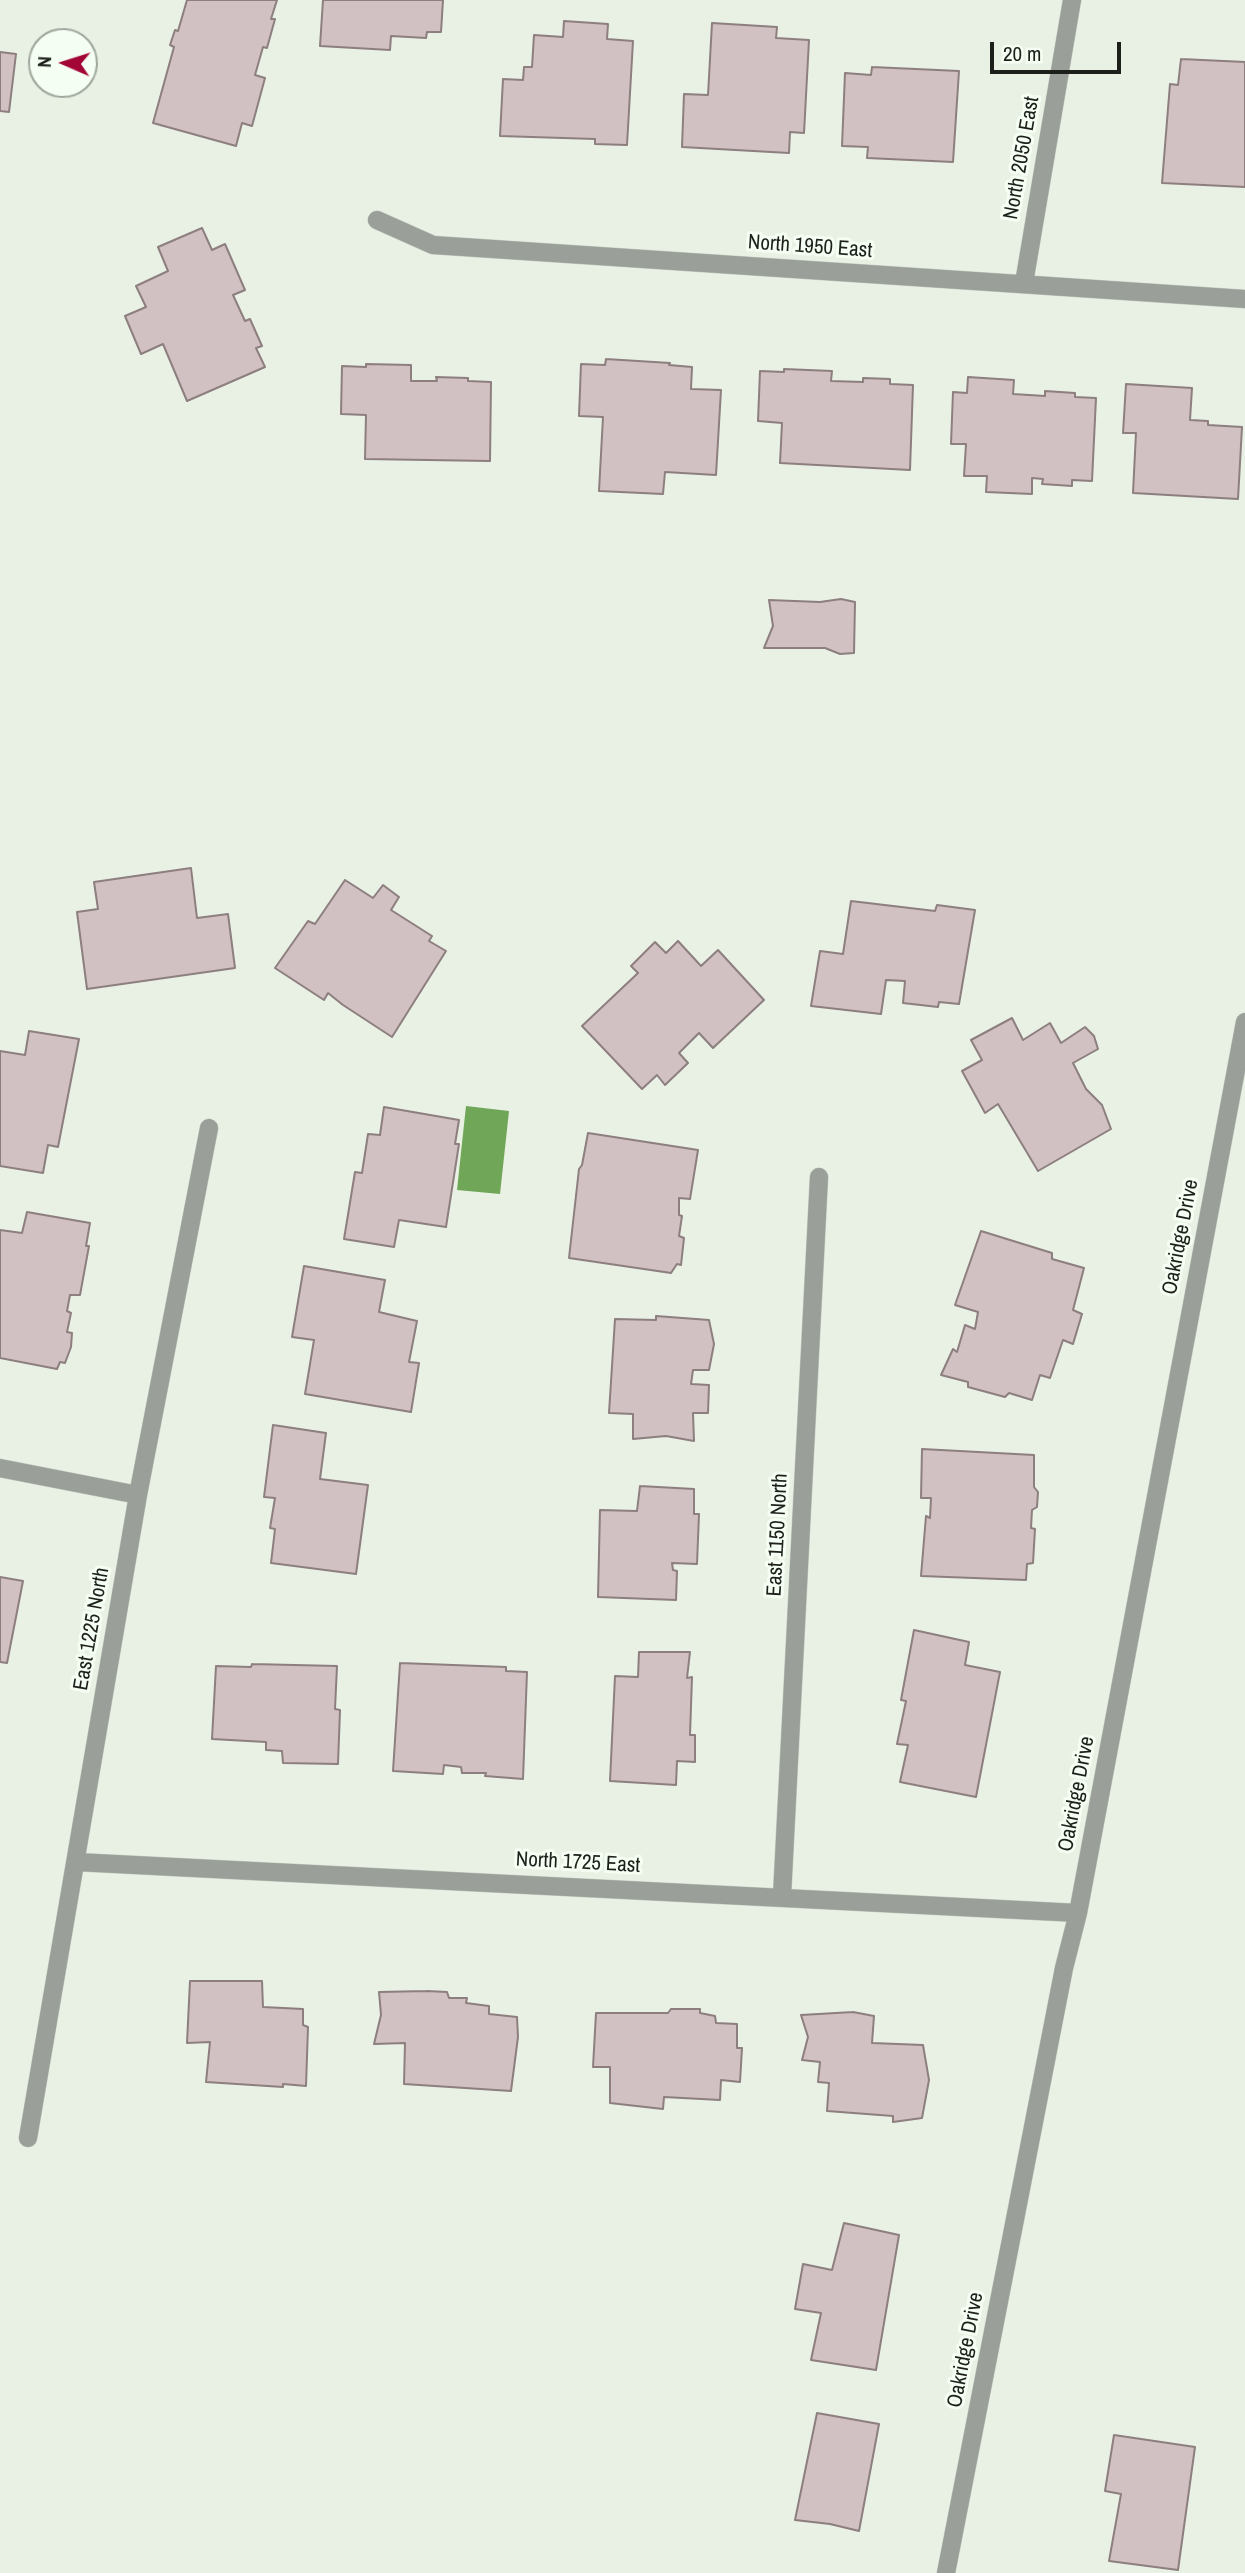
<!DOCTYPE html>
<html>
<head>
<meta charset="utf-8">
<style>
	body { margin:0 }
	#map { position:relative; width:1245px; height:2573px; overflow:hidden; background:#e8f1e4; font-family:"Archivo Narrow",sans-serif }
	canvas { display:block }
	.north { position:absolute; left:28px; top:28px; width:70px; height:70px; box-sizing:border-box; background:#f5fef2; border:2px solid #9ea59c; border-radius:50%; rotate:273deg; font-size:19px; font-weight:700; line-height:28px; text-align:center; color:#1c1f1a }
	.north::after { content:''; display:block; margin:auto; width:24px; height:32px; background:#a30536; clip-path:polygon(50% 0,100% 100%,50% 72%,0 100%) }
	.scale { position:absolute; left:990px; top:42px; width:131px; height:32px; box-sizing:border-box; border:4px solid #1c1f1a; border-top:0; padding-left:9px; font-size:21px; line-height:24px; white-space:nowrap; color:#1c1f1a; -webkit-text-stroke:5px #f5fef2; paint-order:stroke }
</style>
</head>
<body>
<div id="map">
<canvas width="1245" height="2573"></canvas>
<div class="north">N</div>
<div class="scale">20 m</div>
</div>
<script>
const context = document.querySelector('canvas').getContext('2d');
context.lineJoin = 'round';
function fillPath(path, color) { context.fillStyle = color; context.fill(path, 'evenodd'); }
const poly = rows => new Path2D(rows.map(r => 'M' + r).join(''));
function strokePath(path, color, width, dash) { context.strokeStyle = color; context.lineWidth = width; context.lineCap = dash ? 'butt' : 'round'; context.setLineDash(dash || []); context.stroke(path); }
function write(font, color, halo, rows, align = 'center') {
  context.font = font + ' "Archivo Narrow",sans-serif'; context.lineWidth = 6; context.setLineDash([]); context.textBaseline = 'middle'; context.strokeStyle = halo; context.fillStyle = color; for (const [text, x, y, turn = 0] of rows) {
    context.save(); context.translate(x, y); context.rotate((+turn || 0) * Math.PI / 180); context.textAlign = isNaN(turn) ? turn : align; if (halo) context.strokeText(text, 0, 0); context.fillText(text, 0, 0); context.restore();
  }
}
const water = poly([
	[466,1106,509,1111,500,1194,457,1190]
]);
const building = poly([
	[187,0,277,0,271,19,275,19,267,48,263,47,255,75,265,78,252,126,242,123,236,146,153,123,174,47,170,45,175,30,178,31,187,0],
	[323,0,443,0,441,32,427,32,426,38,391,36,390,50,320,46,323,0],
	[564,21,608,24,607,39,633,41,627,145,595,144,595,139,500,136,503,79,523,80,524,67,532,67,534,35,563,37,564,21],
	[712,23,777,27,776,38,809,40,804,133,790,132,789,153,682,147,684,94,708,95,712,23],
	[0,52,16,54,9,112,0,111,0,52],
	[1181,59,1245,62,1245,187,1162,183,1170,84,1178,85,1181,59],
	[872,67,959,71,953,162,867,158,868,147,842,146,845,73,871,75,872,67],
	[202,228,212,250,225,244,245,290,233,295,245,321,250,319,262,346,256,348,265,367,187,401,163,344,141,354,125,316,146,307,136,286,168,271,158,247,202,228],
	[606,359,670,363,669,365,692,367,691,389,721,390,716,475,665,472,663,494,599,491,603,417,579,416,581,364,605,365,606,359],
	[366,364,411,365,411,381,437,381,436,377,468,378,468,381,491,382,490,461,365,459,366,415,341,414,342,366,366,367,366,364],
	[784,369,832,371,831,381,863,382,863,378,890,379,890,384,913,385,910,470,780,463,782,423,758,421,760,371,784,372,784,369],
	[968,377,1014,380,1013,394,1045,396,1045,391,1075,393,1075,397,1096,398,1092,481,1072,480,1072,486,1042,484,1043,479,1032,478,1032,494,986,492,987,476,964,476,966,444,951,444,953,392,967,393,968,377],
	[1126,384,1192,388,1190,420,1208,421,1208,425,1242,427,1238,499,1133,493,1136,433,1123,433,1126,384],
	[841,599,855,602,854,653,840,654,825,648,764,648,773,626,769,600,820,602,841,599],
	[191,868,197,918,228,914,235,968,87,989,77,912,98,909,94,882,191,868],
	[345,880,373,898,383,885,399,897,391,910,432,936,429,941,446,951,392,1037,343,1005,328,993,324,1000,275,968,308,921,315,924,345,880],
	[851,901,935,911,937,905,975,910,959,1004,939,1002,938,1007,903,1003,905,981,886,980,881,1014,811,1006,820,951,843,954,851,901],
	[678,941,701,966,718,950,764,1000,713,1048,699,1033,679,1053,688,1063,665,1085,657,1075,642,1089,582,1026,638,973,631,966,655,942,666,953,678,941],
	[1012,1018,1023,1040,1050,1023,1061,1043,1085,1027,1094,1036,1098,1049,1073,1063,1086,1089,1102,1105,1111,1129,1038,1171,998,1104,985,1113,962,1071,982,1060,971,1040,1012,1018],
	[29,1031,79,1039,58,1147,48,1145,43,1173,0,1166,0,1051,25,1055,29,1031],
	[384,1107,459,1120,455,1144,459,1144,446,1227,399,1220,394,1247,344,1239,355,1172,362,1173,368,1134,380,1135,384,1107],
	[588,1133,698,1150,690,1199,679,1198,679,1215,682,1216,679,1236,684,1238,681,1265,677,1264,671,1273,569,1258,579,1169,582,1165,588,1133],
	[27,1212,90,1223,86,1246,89,1246,80,1295,70,1295,67,1311,71,1313,67,1332,72,1333,71,1347,65,1363,60,1362,57,1369,0,1358,0,1230,22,1233,27,1212],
	[981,1231,1052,1253,1052,1259,1084,1268,1073,1310,1082,1314,1073,1344,1063,1340,1050,1378,1040,1375,1032,1400,1009,1393,1005,1397,968,1387,968,1382,941,1375,953,1349,957,1352,965,1325,975,1329,978,1312,955,1305,981,1231],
	[304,1266,385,1280,379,1312,417,1321,409,1362,419,1363,411,1412,305,1394,314,1340,292,1337,304,1266],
	[656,1316,709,1320,714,1344,709,1370,693,1370,691,1384,709,1385,708,1413,693,1413,694,1441,666,1436,633,1439,633,1414,609,1413,615,1319,656,1320,656,1316],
	[273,1425,326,1433,320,1479,368,1485,356,1574,271,1563,275,1529,270,1528,275,1498,264,1497,273,1425],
	[922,1449,1034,1455,1034,1487,1038,1492,1037,1507,1032,1510,1031,1528,1035,1529,1033,1563,1027,1564,1026,1580,921,1576,926,1516,930,1518,931,1498,921,1498,922,1449],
	[640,1486,694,1489,694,1514,699,1514,697,1564,672,1563,673,1570,677,1571,676,1600,598,1597,600,1510,637,1511,640,1486],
	[0,1577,23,1581,7,1663,0,1662,0,1577],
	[914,1630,969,1642,965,1665,1000,1672,976,1797,900,1782,908,1745,897,1744,906,1701,901,1700,914,1630],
	[639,1652,690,1652,687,1678,692,1677,690,1735,695,1735,695,1762,677,1761,676,1785,610,1781,615,1676,638,1677,639,1652],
	[400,1663,506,1667,506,1671,527,1672,523,1779,485,1776,486,1773,462,1773,461,1767,444,1765,443,1774,393,1771,400,1663],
	[252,1664,337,1666,335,1709,340,1710,338,1764,283,1763,282,1751,266,1750,266,1742,212,1739,216,1666,251,1667,252,1664],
	[190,1981,262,1981,263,2007,303,2009,303,2025,308,2027,306,2086,283,2084,283,2087,206,2082,210,2042,187,2043,190,1981],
	[427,1991,447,1992,449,1998,467,1998,466,2003,489,2006,489,2014,517,2017,518,2037,511,2091,404,2084,405,2043,374,2044,381,2015,379,1992,427,1991],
	[671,2009,700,2009,700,2013,715,2016,716,2023,737,2024,737,2048,742,2048,740,2082,721,2080,720,2100,664,2097,663,2109,610,2103,610,2067,593,2067,596,2013,668,2013,671,2009],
	[853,2012,874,2016,872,2043,923,2045,929,2080,922,2118,893,2122,893,2116,827,2111,829,2083,818,2082,820,2062,802,2060,808,2037,801,2015,853,2012],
	[844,2223,899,2235,876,2370,811,2360,821,2313,795,2309,803,2264,832,2270,844,2223],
	[817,2413,879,2424,859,2531,830,2524,795,2520,817,2413],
	[1114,2435,1195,2447,1178,2570,1109,2561,1121,2494,1105,2491,1114,2435]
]);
const minor = poly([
	[377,220,433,245,1245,299],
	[1024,283,1072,0],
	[0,1468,138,1495],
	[76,1862,1078,1913],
	[782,1896,819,1177],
	[28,2138,138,1495,209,1128],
	[946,2573,1064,1968,1078,1913,1245,1022]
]);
const streetNames = [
	["North 2050 East",1022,158,-80],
	["North 1950 East",810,247,4],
	["Oakridge Drive",1181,1237,-79],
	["East 1150 North",778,1535,-87],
	["East 1225 North",92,1629,-80],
	["Oakridge Drive",1077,1794,-79],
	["North 1725 East",578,1863,3],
	["Oakridge Drive",966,2350,-79]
];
fillPath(water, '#6fa658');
fillPath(building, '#d2c1c2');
strokePath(building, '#8d7e7f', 2);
strokePath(minor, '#c3cbc0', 19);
strokePath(minor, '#9b9f99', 18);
write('21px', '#1c1f1a', '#f5fef2', streetNames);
</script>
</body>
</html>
